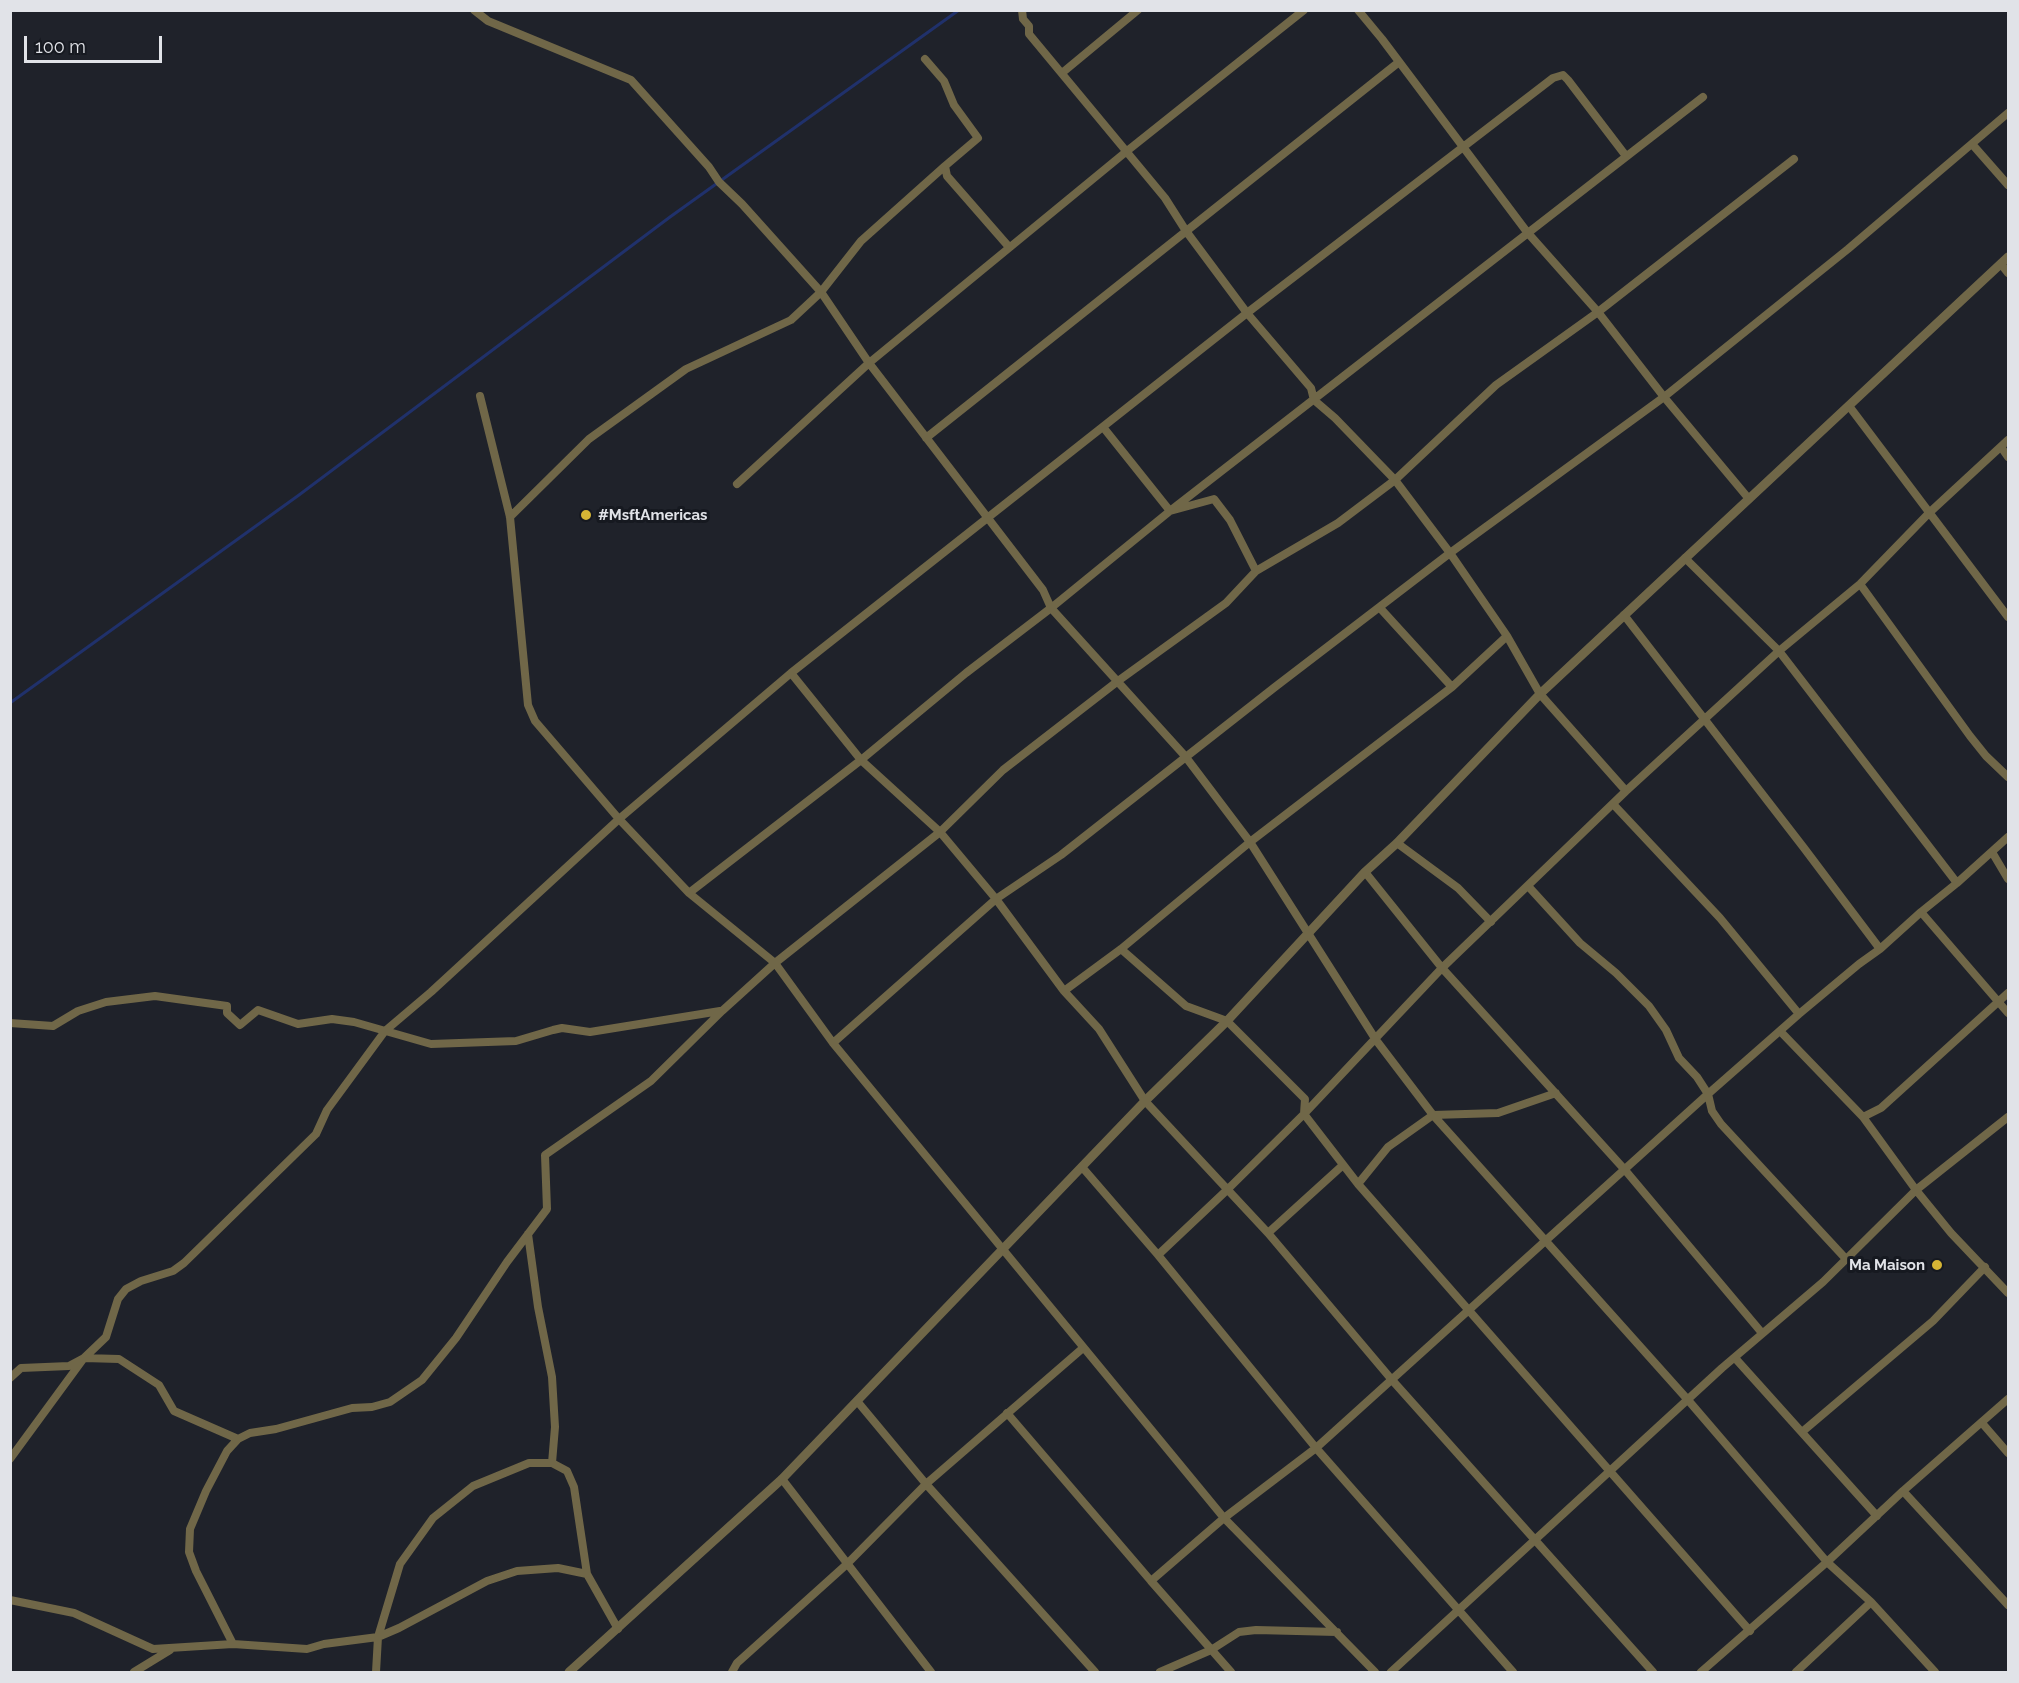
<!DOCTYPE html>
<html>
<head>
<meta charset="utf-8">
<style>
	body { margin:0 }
	#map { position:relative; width:2019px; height:1683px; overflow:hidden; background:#1f222a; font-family:Raleway,sans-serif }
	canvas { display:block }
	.frame { position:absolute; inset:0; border:12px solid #e1e3e8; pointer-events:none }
	.scale { position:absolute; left:24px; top:36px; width:138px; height:27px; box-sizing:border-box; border:3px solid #e1e3e8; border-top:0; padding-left:8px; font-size:18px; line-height:21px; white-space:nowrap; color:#e1e3e8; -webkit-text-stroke:4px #161920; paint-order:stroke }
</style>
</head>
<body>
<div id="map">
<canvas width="2019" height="1683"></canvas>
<div class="frame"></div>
<div class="scale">100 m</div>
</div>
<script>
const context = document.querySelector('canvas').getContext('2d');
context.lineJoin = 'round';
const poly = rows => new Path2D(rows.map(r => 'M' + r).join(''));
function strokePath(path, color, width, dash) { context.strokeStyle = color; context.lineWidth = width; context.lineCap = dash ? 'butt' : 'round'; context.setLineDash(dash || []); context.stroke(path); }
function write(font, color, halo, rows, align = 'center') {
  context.font = font + ' Raleway,sans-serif'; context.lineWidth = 6; context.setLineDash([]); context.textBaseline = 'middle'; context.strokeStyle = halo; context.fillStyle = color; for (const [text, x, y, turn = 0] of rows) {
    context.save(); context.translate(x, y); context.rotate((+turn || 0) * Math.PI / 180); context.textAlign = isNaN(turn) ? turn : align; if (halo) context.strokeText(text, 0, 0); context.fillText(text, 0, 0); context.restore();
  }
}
const stream = poly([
	[10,703,299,495,670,217,959,10]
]);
const minor = poly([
	[474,10,488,21,631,80,709,167,719,182,742,204,821,292,869,363,1043,590,1051,608,1185,756,1250,842,1376,1040,1433,1115,1688,1400,1827,1562,1871,1602,1935,1672],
	[1022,10,1023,19,1029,26,1029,34,1165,198,1186,231,1247,313,1311,388,1314,400,1335,418,1395,480,1450,553,1507,636,1540,694,1626,791],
	[1358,10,1382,39,1527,232,1598,312,1664,397,1749,499],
	[925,59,944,81,954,105,978,138,945,166,947,176,1009,247],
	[1062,73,1138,10],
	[1972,144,2008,185],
	[2001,264,2008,273],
	[480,396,510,517,528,705,535,721,619,819,689,893,775,963,833,1043,1224,1518,1375,1672],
	[1849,406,2008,617],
	[1103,427,1170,511,1214,499,1230,520,1256,571],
	[926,438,1399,62],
	[2001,447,2008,457],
	[737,484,869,363,1127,151,1304,10],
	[510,517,589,439,686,369,791,320,821,292,861,241,945,166],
	[1685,558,1779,651,1957,883],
	[1860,584,1970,736,1986,756,2008,777],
	[1380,608,1452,687],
	[1624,615,1804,848,1880,949],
	[791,673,861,760,940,832,996,899,1064,991,1099,1029,1145,1101,1268,1233,1392,1380,1653,1672],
	[1613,804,1720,918,1799,1014],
	[1397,843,1458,888,1491,922],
	[1992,852,2008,879],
	[1365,872,1442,968,1625,1170,1762,1333],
	[1528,886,1580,943,1616,973,1649,1006,1666,1030,1679,1058,1697,1077,1708,1094,1712,1111,1721,1124,1846,1259],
	[689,893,861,760,966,673,1051,608,1170,511,1703,97],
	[1921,912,2008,1013],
	[1121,949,1186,1006,1227,1021,1305,1099,1304,1114,1358,1184,1750,1631],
	[1064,991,1121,949,1250,842,1452,687,1507,636],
	[10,1023,53,1026,78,1011,106,1002,155,996,227,1006,227,1013,240,1025,258,1010,298,1024,332,1019,354,1022,431,1044,516,1041,553,1030,562,1028,590,1032,720,1011],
	[1780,1031,1863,1117,1916,1190,1951,1233,2008,1293],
	[833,1043,996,899,1061,855,1275,687,1450,553,1664,397,1848,249,2008,113],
	[1863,1117,1881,1108,2008,993],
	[1082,1167,1158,1255,1316,1448,1513,1672],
	[1358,1184,1388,1147,1433,1115,1498,1113,1556,1093],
	[1268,1233,1343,1165],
	[528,1234,538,1307,552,1377,555,1427,552,1463],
	[1158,1255,1228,1189,1304,1114,1442,968,1626,791,1779,651,1860,584,1929,513,2008,440],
	[1735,1358,1877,1516],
	[10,1378,21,1368,69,1366,84,1358,119,1359,159,1385,174,1411,238,1439],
	[857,1401,926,1484,1095,1672],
	[1007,1413,1151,1581],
	[1982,1423,2008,1453],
	[1802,1432,1933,1321,1985,1267],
	[10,1459,84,1358,106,1337,118,1299,126,1289,141,1281,173,1271,184,1263,316,1134,327,1110,385,1031,431,992,619,819,791,673,1247,313,1553,78,1563,75,1568,80,1626,156],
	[782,1479,931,1672],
	[1903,1491,2008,1605],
	[10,1600,74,1613,153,1649,233,1644,307,1649,324,1644,378,1637,399,1628,487,1581,517,1571,558,1568,587,1574,618,1629],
	[233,1644,196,1571,189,1552,190,1529,206,1491,227,1451,238,1439,250,1433,276,1429,352,1408,372,1407,390,1402,422,1380,456,1338,507,1262,547,1209,545,1155,651,1081,722,1011,775,963,940,832,1003,770,1118,681,1226,603,1256,571,1338,523,1395,480,1496,385,1598,312,1794,159],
	[134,1672,170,1650],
	[376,1672,378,1637,400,1564,433,1518,473,1486,529,1463,552,1463,567,1471,574,1487,587,1574],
	[732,1672,737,1663,847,1564,926,1484,1083,1348],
	[1160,1672,1211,1650,1239,1632,1256,1630,1337,1632],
	[1231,1672,1151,1581,1224,1518,1316,1448,1708,1094,1799,1014,1859,964,1880,949,1921,912,1957,883,2008,837],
	[1391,1672,1722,1368,1823,1282,1916,1190,2008,1117],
	[1701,1672,1827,1562,1903,1491,2008,1399],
	[1796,1672,1871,1602]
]);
const tertiary = poly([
	[569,1672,782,1479,1145,1101,1227,1021,1365,872,1397,843,1540,694,2008,257]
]);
const markers = [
	[586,515,6,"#d5b535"],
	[1937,1265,6,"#d5b535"]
];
const poiNames = [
	["#MsftAmericas",598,515],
	["Ma Maison",1925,1265,"right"]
];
strokePath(stream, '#20316b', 3);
strokePath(minor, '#706748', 8);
strokePath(tertiary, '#706748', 9);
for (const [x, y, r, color] of markers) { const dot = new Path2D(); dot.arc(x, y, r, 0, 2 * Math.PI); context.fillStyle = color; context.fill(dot); strokePath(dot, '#161920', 2); }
write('bold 15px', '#e1e3e8', '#161920', poiNames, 'left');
</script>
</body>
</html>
